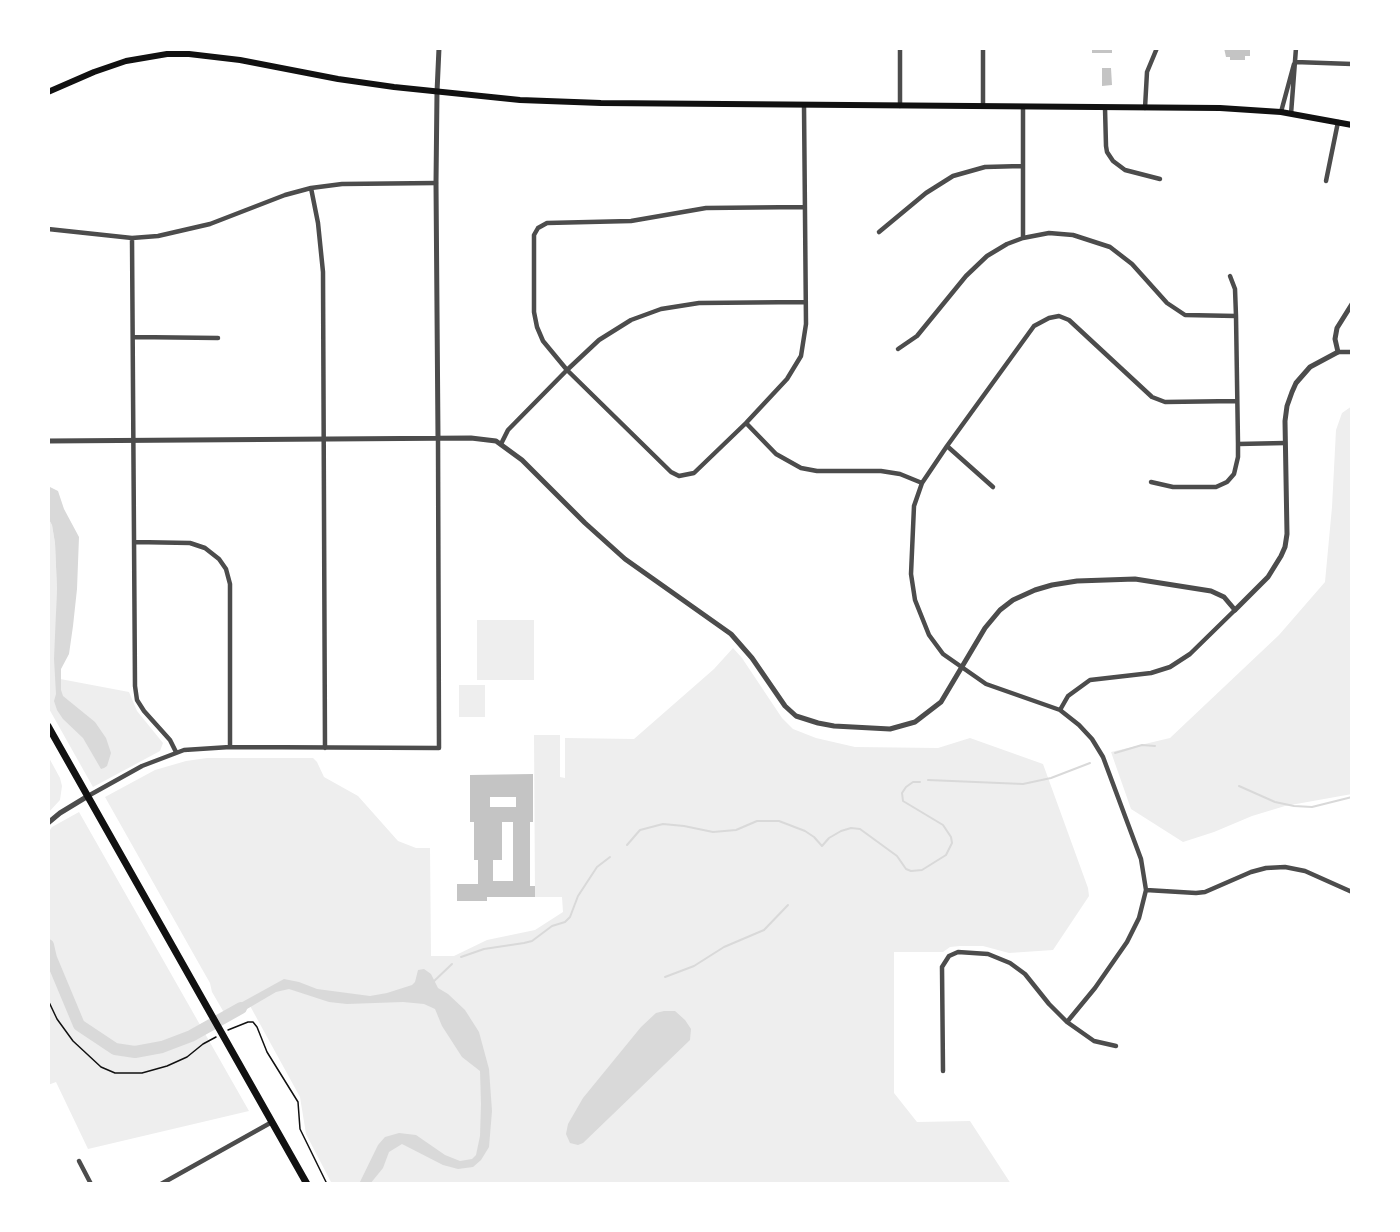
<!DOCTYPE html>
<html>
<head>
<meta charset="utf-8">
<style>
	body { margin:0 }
	#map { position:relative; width:1400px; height:1232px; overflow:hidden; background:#fff; font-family:"Public Sans",sans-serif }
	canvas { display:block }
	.frame { position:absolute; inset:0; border:50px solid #fff; pointer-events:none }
</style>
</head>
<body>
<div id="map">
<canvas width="1400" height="1232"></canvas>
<div class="frame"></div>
</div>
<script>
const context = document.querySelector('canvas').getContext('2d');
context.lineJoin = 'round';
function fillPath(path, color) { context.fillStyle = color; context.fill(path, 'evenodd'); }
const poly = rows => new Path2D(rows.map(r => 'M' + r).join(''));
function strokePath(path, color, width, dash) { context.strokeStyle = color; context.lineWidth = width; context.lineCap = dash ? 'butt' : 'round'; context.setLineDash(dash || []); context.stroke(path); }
const green = poly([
	[1352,406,1352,794,1285,806,1252,816,1214,832,1183,842,1131,809,1111,752,1170,738,1279,635,1325,582,1332,507,1336,430,1342,413],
	[48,518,52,525,55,543,57,589,55,678,129,692,137,711,163,743,160,751,93,787,48,707],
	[477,620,534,620,534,680,477,680],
	[733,648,742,658,782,718,793,729,816,738,855,747,938,748,970,738,1043,764,1088,888,1089,896,1053,950,1009,953,983,946,960,946,950,947,943,952,894,952,894,1093,917,1122,970,1121,1011,1184,332,1184,306,1134,300,1097,249,1004,226,1016,212,992,210,983,202,969,105,797,155,770,186,761,207,758,313,758,317,762,324,777,358,796,398,841,416,848,430,848,431,956,454,956,487,940,535,930,563,912,562,897,535,897,534,735,560,735,560,777,565,778,565,738,634,739,714,669],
	[459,685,485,685,485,717,459,717],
	[48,756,60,778,62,786,60,800,48,813],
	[79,812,249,1111,88,1149,56,1082,48,1085,48,833,52,827]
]);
const water = poly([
	[48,486,58,491,64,509,79,537,77,589,73,626,69,654,61,669,61,690,63,696,95,722,106,738,111,753,107,766,104,768,101,769,83,738,63,719,57,710,54,701,56,694,54,659,57,589,55,543,52,525,48,518],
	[424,969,431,974,438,988,448,994,465,1010,479,1032,489,1069,492,1111,489,1147,481,1160,473,1167,458,1169,443,1165,402,1144,389,1152,383,1168,370,1184,359,1184,378,1145,385,1137,399,1133,416,1135,445,1155,460,1161,472,1159,476,1155,480,1136,481,1104,480,1071,462,1057,442,1026,435,1009,424,1004,403,1002,347,1004,329,1002,289,989,276,992,230,1019,226,1011,284,979,299,982,317,989,370,996,387,993,412,985,415,982,418,970],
	[664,1011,675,1011,685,1020,691,1029,690,1040,583,1143,578,1145,570,1143,566,1134,568,1124,583,1098,641,1027,656,1013]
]);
const stream = poly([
	[1115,753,1142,745,1155,746],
	[928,780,1023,784,1051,778,1090,763],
	[1239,786,1275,802,1294,806,1312,807,1352,797],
	[627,845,640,830,663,824,684,826,713,832,736,830,757,821,779,821,805,831,814,837,822,846,829,838,841,831,851,828,860,829,897,856,906,869,911,871,922,870,946,855,952,843,951,837,943,825,903,801,902,793,906,787,913,782,920,782],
	[461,957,484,949,524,943,532,941,552,926,565,922,570,917,578,896,597,867,610,857],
	[665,977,694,966,724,947,764,930,788,905],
	[432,983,452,964]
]);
const river = poly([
	[48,945,51,958,79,1025,115,1049,135,1052,162,1047,191,1036,241,1008]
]);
const building = poly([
	[1092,48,1112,48,1112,53,1092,53],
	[1224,48,1250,48,1250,56,1245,56,1245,60,1230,60,1230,57,1226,57],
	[1102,68,1111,68,1112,85,1102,86],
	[533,774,533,822,530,822,530,886,535,886,535,897,487,897,487,901,457,901,457,884,478,884,478,860,474,860,474,822,470,822,470,775],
	[490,797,516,797,516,807,490,807],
	[502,822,513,822,513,881,493,881,493,860,502,860]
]);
const path = poly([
	[48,1000,57,1019,73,1041,101,1067,115,1073,142,1073,167,1066,187,1057,203,1044,216,1037],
	[228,1030,248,1022,253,1022,257,1027,267,1052,298,1102,300,1129,327,1184]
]);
const minor = poly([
	[900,48,900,106],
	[1295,62,1352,64],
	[983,106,983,48],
	[1023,107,1023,238],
	[1105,108,1106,146,1107,152,1113,161,1125,170,1160,179],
	[1145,108,1147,72,1157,48],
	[1281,112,1294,64],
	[1291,114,1296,48],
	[1326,181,1338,122],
	[311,188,318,223,323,272,325,748],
	[804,207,706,208,631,221,547,223,538,228,534,235,534,312,537,327,543,341,567,370,671,472,679,476,694,473,746,423,787,379,801,356,806,324,804,105],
	[48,229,132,238,158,236,210,224,285,195,311,188,342,184,436,183],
	[879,232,926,193,953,176,985,167,1022,166],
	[132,238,135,686,137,700,144,711,170,740,176,752],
	[133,337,218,338],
	[898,349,917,336,966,276,987,256,1007,244,1023,238,1049,233,1073,235,1110,247,1132,264,1167,303,1185,315,1236,316],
	[1338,352,1352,352],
	[746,423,776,454,801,468,817,471,881,471,900,474,922,483],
	[501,444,508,430,567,370,599,340,631,320,661,309,699,303,805,302],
	[1238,444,1285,443],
	[947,446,993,487],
	[1151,482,1173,487,1216,487,1227,482,1234,474,1238,457,1238,444,1236,316,1235,289,1230,276],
	[135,542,190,543,205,548,219,559,226,569,230,584,230,747],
	[1060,710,1068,696,1090,680,1151,673,1170,667,1190,654,1235,610],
	[88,796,142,766,184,750,230,747,439,748,438,438],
	[1146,890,1196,893,1205,892,1251,872,1266,868,1285,867,1305,871,1352,892],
	[1067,1022,1095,988,1127,942,1139,918,1146,890,1141,859,1103,757,1092,739,1079,725,1060,710,986,684,943,654,929,635,915,600,911,574,914,506,922,483,947,446,1034,326,1049,318,1059,316,1069,320,1152,397,1165,402,1237,401],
	[943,1071,942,967,949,956,958,952,988,954,1010,963,1025,974,1049,1004,1067,1022,1094,1041,1116,1046],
	[79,1161,91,1184],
	[161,1184,272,1122]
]);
const tertiary = poly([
	[438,438,436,183,437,92,439,48],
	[48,441,471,438,496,441,522,460,585,523,625,559,731,634,752,658,785,706,796,716,818,723,834,726,890,729,915,722,941,702,985,628,1000,610,1013,600,1035,590,1052,585,1077,581,1135,579,1211,591,1224,597,1235,610,1268,577,1281,556,1285,547,1287,534,1285,421,1287,406,1292,392,1296,383,1310,367,1338,352,1335,339,1337,328,1352,304],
	[48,823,60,813,88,796]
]);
const secondary = poly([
	[48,92,94,72,126,61,167,54,189,54,240,60,338,79,394,87,520,100,601,103,1220,108,1281,112,1352,125]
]);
const primary = poly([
	[48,726,307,1184]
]);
fillPath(green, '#eee');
fillPath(water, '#d9d9d9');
strokePath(stream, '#d9d9d9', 2);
strokePath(river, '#d9d9d9', 12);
fillPath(building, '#c4c4c4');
strokePath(path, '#111', 1.5);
strokePath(minor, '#4c4c4c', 4.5);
strokePath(tertiary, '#4c4c4c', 5);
strokePath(secondary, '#111', 6);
strokePath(primary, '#111', 7);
</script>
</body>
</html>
